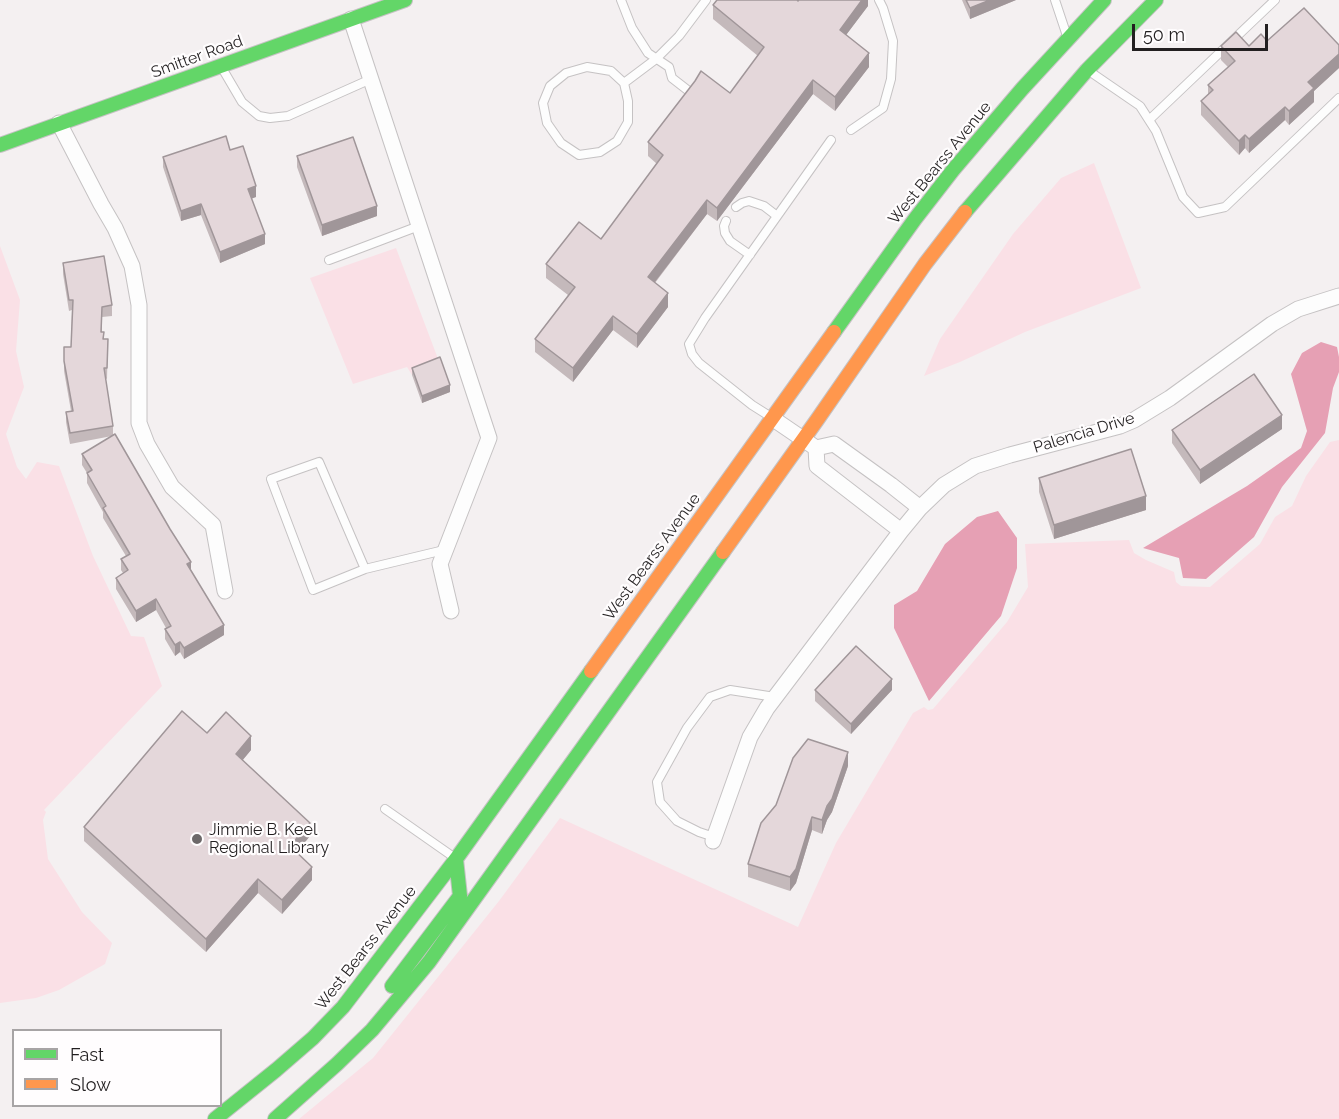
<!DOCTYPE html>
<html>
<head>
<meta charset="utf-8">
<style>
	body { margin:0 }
	#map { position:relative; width:1339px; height:1119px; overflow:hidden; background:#f4f0f1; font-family:Raleway,sans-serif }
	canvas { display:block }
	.legend { position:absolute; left:12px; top:1029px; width:210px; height:78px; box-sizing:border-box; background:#fffdfe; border:2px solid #a7a4a5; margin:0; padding:8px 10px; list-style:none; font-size:18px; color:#221f20 }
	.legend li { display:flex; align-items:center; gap:12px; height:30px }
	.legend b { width:30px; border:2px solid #a7a4a5 }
	.scale { position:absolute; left:1132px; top:24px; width:136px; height:27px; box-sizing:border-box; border:3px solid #221f20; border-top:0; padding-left:8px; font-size:18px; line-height:21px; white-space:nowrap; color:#221f20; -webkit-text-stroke:4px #fffdfe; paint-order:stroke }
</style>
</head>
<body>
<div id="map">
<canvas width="1339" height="1119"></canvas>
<ul class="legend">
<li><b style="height:8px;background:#63d668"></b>Fast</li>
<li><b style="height:8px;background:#ff974d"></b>Slow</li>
</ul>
<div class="scale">50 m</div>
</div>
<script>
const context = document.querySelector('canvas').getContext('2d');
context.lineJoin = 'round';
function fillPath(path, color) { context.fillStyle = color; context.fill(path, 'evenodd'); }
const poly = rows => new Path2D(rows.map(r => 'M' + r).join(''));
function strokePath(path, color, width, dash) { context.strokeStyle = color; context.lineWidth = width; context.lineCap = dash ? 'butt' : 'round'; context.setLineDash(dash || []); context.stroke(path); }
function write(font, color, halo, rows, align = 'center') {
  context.font = font + ' Raleway,sans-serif'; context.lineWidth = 4.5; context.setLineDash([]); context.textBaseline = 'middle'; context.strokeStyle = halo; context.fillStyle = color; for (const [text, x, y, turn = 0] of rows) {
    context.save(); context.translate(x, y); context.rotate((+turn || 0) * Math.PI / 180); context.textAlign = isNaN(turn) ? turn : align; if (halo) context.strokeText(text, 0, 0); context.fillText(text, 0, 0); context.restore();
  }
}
const green = poly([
	[1094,163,1141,288,1025,332,960,362,924,376,940,339,1013,234,1061,178],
	[0,246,20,300,16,351,24,387,6,434,17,467,26,479,37,462,59,466,93,556,131,636,144,637,162,686,44,810,46,812,43,820,48,859,82,912,112,943,105,964,59,990,36,998,0,1003],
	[396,248,440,364,412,375,407,367,353,384,310,278],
	[1339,440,1339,1119,299,1119,373,1058,499,901,560,818,798,927,836,843,913,713,924,707,928,710,933,709,1007,622,1028,587,1025,544,1129,540,1134,553,1146,560,1174,572,1176,582,1181,586,1210,587,1260,544,1275,517,1292,506,1306,476,1330,442]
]);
const water = poly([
	[1321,342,1337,347,1339,357,1339,372,1333,388,1325,433,1282,487,1254,537,1206,579,1183,578,1179,558,1143,548,1247,486,1301,448,1307,431,1291,374,1302,353],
	[998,511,1017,538,1017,568,1001,616,929,701,894,628,894,605,917,591,945,544,977,517]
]);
const lane = poly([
	[621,0,632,28,648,53,669,67,672,78,690,92],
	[1055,0,1067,36],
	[222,68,242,102,259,116,270,118,288,116,371,79],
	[1089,71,1140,106,1156,131,1183,197,1198,213,1225,207,1339,98],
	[624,83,628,101,628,122,617,141,600,152,579,155,561,143,547,123,543,103,550,86,566,73,587,67,611,71,624,83,656,59,679,36,706,0],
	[1149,120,1275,0],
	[851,130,883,108,891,79,893,41,883,8,879,0],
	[736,207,742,203,749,201,764,206,777,216],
	[726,221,724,226,725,233,730,241,750,255],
	[329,260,419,226],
	[771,417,752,405,699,363,692,354,689,344,705,318,831,140],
	[365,569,313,590,271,479,319,462,365,569,444,550],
	[385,809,455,858],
	[714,837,699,832,677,821,660,802,657,782,687,728,710,697,730,690,775,697]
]);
const street = poly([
	[351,19,489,438,440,564,451,611],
	[59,123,101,204,115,228,132,266,139,305,139,423,147,444,172,487,213,525,225,591],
	[772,418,816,448,834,444,891,485,920,508],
	[816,448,817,466,901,531],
	[713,841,750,737,767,708,901,531,920,508,944,485,975,466,1010,455,1120,426,1134,420,1170,398,1272,324,1298,309,1339,296]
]);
const fast = poly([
	[0,145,405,0],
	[965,212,1087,70,1156,0],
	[834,332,915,219,953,170,1022,89,1104,0],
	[392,986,460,896,456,859],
	[215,1119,276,1070,313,1038,343,1007,456,859,591,671],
	[275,1119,337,1064,372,1030,429,962,723,552]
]);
const slow = poly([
	[723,552,817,420,925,264,965,212],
	[591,671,834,332]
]);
const wall = poly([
	[868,0,868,6,846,35,869,67,835,111,813,94,717,221,707,214,655,283,668,307,637,348,613,330,573,382,535,352,535,339,568,295,546,278,546,264,601,239,657,164,648,156,648,142,730,93,758,56,713,19,713,5,798,1],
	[962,0,1016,0,970,19],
	[1267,41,1339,45,1339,68,1314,91,1314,102,1289,125,1285,120,1249,153,1245,148,1239,155,1201,115,1201,101,1208,95,1208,85,1228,67,1221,60,1221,46,1249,46],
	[230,150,256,197,251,198,265,244,220,263,201,215,181,221,163,167,163,157],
	[297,156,377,216,322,236,297,167],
	[63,263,112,305,112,316,102,317,102,332,104,339,108,339,107,379,105,378,113,426,113,436,191,571,224,635,184,659,180,652,175,656,165,639,165,629,166,628,156,610,136,622,116,589,116,578,123,573,121,570,121,559,126,556,103,518,103,512,87,483,87,473,82,465,82,454,112,436,70,444,66,422,66,412,71,411,64,371,64,347,71,347,72,310,69,311,63,274],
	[412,368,450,392,422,403,412,375],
	[1282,429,1200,484,1172,443,1172,430],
	[1039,478,1146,510,1054,539,1039,492],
	[815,690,892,690,851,734,815,701],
	[207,733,251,750,242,761,310,836,297,852,312,880,282,914,258,893,206,952,84,841,84,827],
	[848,766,832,812,827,820,822,834,812,830,796,883,790,891,748,877,748,864,776,805]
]);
const shadedWall = poly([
	[862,0,868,0,868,6,840,43,840,30],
	[990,0,1016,0,970,19,970,8],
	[869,53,869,67,835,111,835,97],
	[1339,54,1339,68,1314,91,1314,102,1289,125,1289,111,1308,82],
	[813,80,813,94,717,221,717,208],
	[1285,107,1285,120,1249,153,1249,139],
	[1245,135,1245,148,1239,155,1239,141],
	[256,186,256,197,248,200,248,189],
	[707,200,707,214,648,291,648,277],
	[201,204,201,215,181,221,181,211],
	[377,206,377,216,322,236,322,225],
	[265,234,265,244,220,263,220,252],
	[668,293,668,307,637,348,637,334],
	[613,316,613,330,573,382,573,368],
	[450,385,450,392,422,403,422,396],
	[1282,415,1282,429,1200,484,1200,470],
	[1146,496,1146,510,1054,539,1054,525],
	[191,562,191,572,187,564],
	[156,599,156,610,136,622,136,611],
	[224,625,224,635,184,659,184,648],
	[180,642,180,652,175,656,175,645],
	[892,679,892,690,851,734,851,724],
	[251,736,251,750,236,768,236,754],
	[848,752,848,766,832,812,827,820,822,834,822,820],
	[812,817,812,830,796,883,790,891,790,877],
	[310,823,310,836,290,860,290,846],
	[312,867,312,880,282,914,282,900],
	[258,879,258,893,206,952,206,939]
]);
const building = poly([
	[717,0,797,0,798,1,799,0,862,0,840,30,869,53,835,97,813,80,717,208,707,200,648,277,668,293,637,334,613,316,573,368,535,339,575,287,546,264,579,222,601,239,663,155,648,142,695,81,701,71,730,93,764,47,713,5,717,0],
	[966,0,990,0,970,8,966,0],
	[1304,8,1339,45,1339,54,1308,82,1314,88,1289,111,1285,107,1249,139,1245,135,1239,141,1201,101,1213,90,1208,85,1235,61,1221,46,1236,32,1249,46,1261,34,1267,41,1304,8],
	[226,136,230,150,243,146,256,186,248,189,265,234,220,252,201,204,181,211,163,157,226,136],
	[353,137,377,206,322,225,297,156,353,137],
	[104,256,112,305,102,307,101,332,104,332,103,339,108,339,107,368,104,368,113,426,70,433,66,412,73,411,64,361,64,347,71,347,73,300,69,300,63,263,104,256],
	[440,357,450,385,422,396,412,368,440,357],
	[1254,374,1282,415,1200,470,1172,430,1254,374],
	[115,434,170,529,191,562,187,564,224,625,184,648,180,642,175,645,165,629,171,626,156,599,136,611,116,578,128,570,121,559,130,554,103,508,106,506,87,473,92,470,82,454,115,434],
	[1131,449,1146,496,1054,525,1039,478,1131,449],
	[856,646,892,679,851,724,815,690,856,646],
	[182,711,207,733,226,712,251,736,236,754,310,823,290,846,312,867,282,900,258,879,206,939,84,827,182,711],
	[808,739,848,752,832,799,827,806,822,820,812,817,796,869,790,877,748,864,761,823,776,805,793,758,808,739]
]);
const markers = [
	[197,839,6,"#6c6869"]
];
const streetNames = [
	["Smitter Road",197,57,-20],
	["West Bearss Avenue",940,163,-51],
	["Palencia Drive",1084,433,-17],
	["West Bearss Avenue",652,557,-54],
	["West Bearss Avenue",366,948,-52]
];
const poiNames = [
	["Jimmie B. Keel",209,830],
	["Regional Library",209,848]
];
fillPath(green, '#fae0e6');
fillPath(water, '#e6a0b4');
strokePath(lane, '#c5c2c3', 10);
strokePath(street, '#c5c2c3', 17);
strokePath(fast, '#c5c2c3', 16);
strokePath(slow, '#c5c2c3', 16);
strokePath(lane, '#fdfdfd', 8);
strokePath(street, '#fdfdfd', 15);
strokePath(fast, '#63d668', 14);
strokePath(slow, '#ff974d', 14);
fillPath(wall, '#c4b9bb');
fillPath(shadedWall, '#a09699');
fillPath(building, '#e4d7da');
strokePath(building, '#a09699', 1.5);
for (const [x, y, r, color] of markers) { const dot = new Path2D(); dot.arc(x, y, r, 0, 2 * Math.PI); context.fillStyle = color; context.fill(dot); strokePath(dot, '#fffdfe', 2); }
write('16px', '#221f20', '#fffdfe', streetNames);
write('16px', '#221f20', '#fffdfe', poiNames, 'left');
</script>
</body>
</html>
